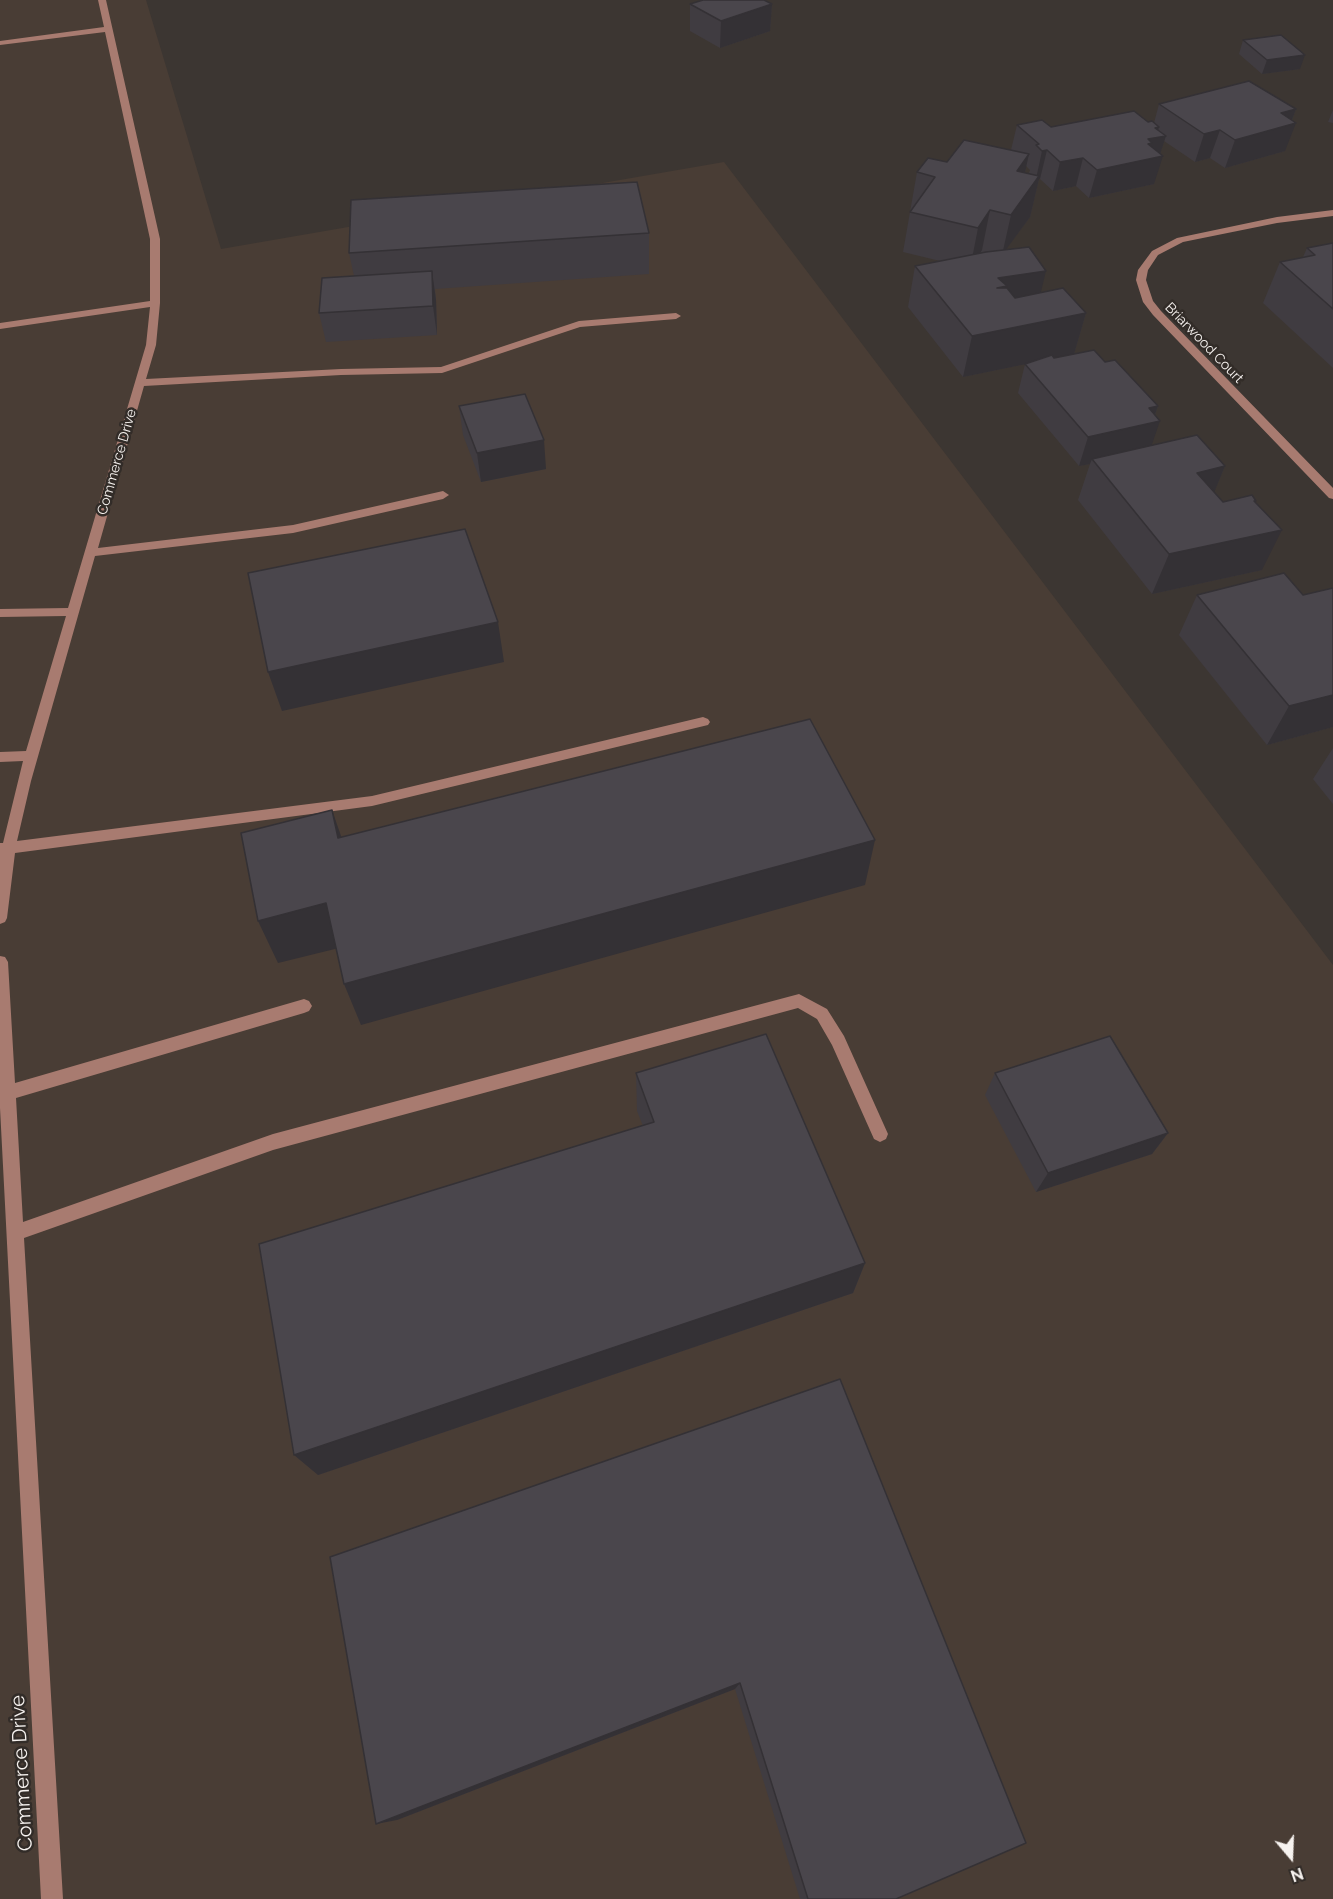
<!DOCTYPE html>
<html>
<head>
<meta charset="utf-8">
<style>
	body { margin:0 }
	#map { position:relative; width:1333px; height:1899px; overflow:hidden; background:#3c3632; font-family:Raleway,sans-serif }
	canvas { display:block }
	.north { position:absolute; left:1261px; top:1827px; width:60px; height:60px; -webkit-text-stroke:4px #322c28; paint-order:stroke; rotate:161deg; font-size:16px; font-weight:700; line-height:24px; text-align:center; color:#f6f2ef }
	.north::after { content:''; display:block; margin:auto; width:21px; height:27px; background:#f6f2ef; clip-path:polygon(50% 0,100% 100%,50% 72%,0 100%) }
</style>
</head>
<body>
<div id="map">
<canvas width="1333" height="1899"></canvas>
<div class="north">N</div>
</div>
<script>
const context = document.querySelector('canvas').getContext('2d');
context.lineJoin = 'round';
function fillPath(path, color) { context.fillStyle = color; context.fill(path, 'evenodd'); }
const poly = rows => new Path2D(rows.map(r => 'M' + r).join(''));
function strokePath(path, color, width, dash) { context.strokeStyle = color; context.lineWidth = width; context.lineCap = dash ? 'butt' : 'round'; context.setLineDash(dash || []); context.stroke(path); }
function write(font, color, halo, rows, align = 'center') {
  context.font = font + ' Raleway,sans-serif'; context.lineWidth = 5; context.setLineDash([]); context.textBaseline = 'middle'; context.strokeStyle = halo; context.fillStyle = color; for (const [text, x, y, turn = 0] of rows) {
    context.save(); context.translate(x, y); context.rotate((+turn || 0) * Math.PI / 180); context.textAlign = isNaN(turn) ? turn : align; if (halo) context.strokeText(text, 0, 0); context.fillText(text, 0, 0); context.restore();
  }
}
const built = poly([
	[0,0,146,0,221,249,724,162,1333,965,1333,1899,0,1899]
]);
const minor = poly([
	[98,0,106,0,160,239,160,303,156,345,146,379,341,369,441,367,579,321,676,313,681,316,676,319,580,327,442,373,341,375,144,386,98,548,293,525,443,491,449,495,443,499,293,533,95,556,31,781,17,841,372,796,703,717,708,719,710,722,708,725,372,806,15,853,7,918,5,922,0,924,0,843,3,843,23,761,0,762,0,752,26,751,66,616,0,617,0,609,68,608,146,345,150,307,0,329,0,323,150,301,150,239,105,32,0,45,0,41,104,27,98,0],
	[1333,210,1333,216,1277,223,1183,242,1158,255,1148,270,1146,280,1153,301,1161,311,1333,488,1333,499,1329,498,1153,315,1143,302,1136,280,1138,270,1152,251,1177,238,1277,217,1333,210],
	[0,956,5,957,8,962,15,1083,304,999,309,1001,312,1006,309,1011,304,1013,16,1098,23,1222,273,1134,799,994,827,1009,844,1036,888,1134,886,1139,880,1142,874,1139,832,1045,817,1019,798,1008,273,1150,24,1238,63,1899,41,1899,0,1108,0,956]
]);
const wall = poly([
	[690,4,772,4,770,31,720,48,690,31],
	[1243,40,1300,69,1262,74,1239,54],
	[1159,104,1296,109,1292,120,1285,151,1225,168,1210,158,1195,162,1164,141,1160,154,1154,184,1089,198,1076,186,1053,191,1040,179,1039,179,1030,217,1006,249,1041,292,1086,313,1074,354,1105,362,1158,406,1155,415,1151,445,1225,466,1214,492,1223,502,1255,503,1262,570,1152,594,1078,500,1090,464,1079,466,1018,393,1025,364,963,377,908,307,915,266,940,261,903,252,917,172,947,162,1011,150,1017,125,1051,127,1154,123],
	[1026,166,1030,170,1029,173,1030,174,1025,173],
	[1333,110,1333,123,1328,122],
	[649,233,649,274,435,289,436,300,437,335,326,342,319,313,354,276,349,253],
	[1333,243,1333,368,1263,303,1280,262,1303,257,1307,248],
	[459,406,546,469,481,482,463,435],
	[1197,595,1333,727,1267,745,1179,635],
	[1333,748,1333,804,1313,779],
	[636,1073,865,1263,853,1293,318,1475,643,1126,637,1111],
	[995,1073,1168,1133,1152,1154,1036,1192,985,1095],
	[840,1379,896,1899,800,1899,735,1689,397,1820]
]);
const shadedWall = poly([
	[772,4,770,31,720,48,721,21],
	[1305,55,1300,69,1262,74,1267,60],
	[1296,109,1290,125,1296,123,1285,151,1225,168,1235,140,1281,113],
	[1159,127,1156,138,1166,136,1159,157,1163,156,1154,184,1089,198,1097,170,1148,139,1155,128],
	[1220,130,1210,158,1195,162,1204,134],
	[1047,150,1040,179,1039,179,1030,217,1002,255,1011,215,1036,179,1042,151],
	[1029,154,1020,195,1017,171],
	[1083,158,1076,186,1053,191,1060,162],
	[990,210,982,250,970,269,978,228],
	[432,271,436,300,437,335,433,306],
	[1046,271,1036,312,989,319,998,278],
	[1086,313,1074,354,963,377,972,336],
	[1158,406,1152,423,1160,421,1150,450,1092,459,1090,464,1079,466,1088,437,1149,408],
	[544,440,546,469,481,482,477,453],
	[1225,466,1208,507,1197,473],
	[1254,501,1256,501,1238,539,1282,530,1262,570,1152,594,1169,554],
	[498,622,504,662,282,711,268,672],
	[1333,695,1333,727,1267,745,1289,706],
	[332,810,348,856,338,838],
	[875,840,865,885,361,1025,344,984],
	[326,903,343,947,278,963,258,921],
	[1168,1133,1152,1154,1036,1192,1048,1173],
	[865,1263,853,1293,318,1475,294,1455],
	[740,1683,735,1689,397,1820,376,1824]
]);
const building = poly([
	[703,0,764,0,772,4,721,21,690,4,703,0],
	[1281,35,1305,55,1267,60,1243,40,1281,35],
	[1249,81,1296,109,1281,113,1296,123,1235,140,1220,130,1204,134,1159,104,1249,81],
	[1134,111,1148,122,1152,121,1159,127,1155,128,1166,136,1148,139,1152,143,1148,144,1163,156,1097,170,1083,158,1060,162,1047,150,1042,151,1036,145,1039,144,1017,125,1042,120,1051,127,1134,111],
	[964,140,1029,154,1017,171,1039,176,1011,215,990,210,978,228,910,212,935,177,917,172,928,158,947,162,964,140],
	[637,182,649,233,349,253,351,200,637,182],
	[1333,243,1333,309,1280,262,1315,255,1307,248,1333,243],
	[1029,247,1046,271,998,278,1007,286,997,288,1007,288,1015,298,1063,288,1086,313,972,336,915,266,986,252,1029,247],
	[432,271,433,306,319,313,322,278,432,271],
	[1094,350,1105,362,1115,360,1158,406,1149,408,1160,421,1088,437,1025,364,1052,355,1054,358,1094,350],
	[525,394,544,440,477,453,459,406,525,394],
	[1197,435,1225,466,1197,473,1223,502,1252,495,1256,501,1254,501,1282,530,1169,554,1092,459,1197,435],
	[465,529,498,622,268,672,248,573,465,529],
	[1284,573,1303,595,1333,588,1333,695,1289,706,1197,595,1284,573],
	[810,719,875,840,344,984,326,903,258,921,241,833,332,810,338,838,810,719],
	[766,1034,865,1263,294,1455,259,1244,654,1122,636,1073,766,1034],
	[1110,1036,1168,1133,1048,1173,995,1073,1110,1036],
	[840,1379,1026,1843,896,1899,808,1899,740,1683,376,1824,330,1557,840,1379]
]);
const farStreetnames = [
	["Briarwood Court",1204,343,46],
	["Commerce Drive",117,462,-74]
];
const nearStreetnames = [
	["Commerce Drive",22,1773,-93]
];
fillPath(built, '#493d35');
fillPath(minor, '#a87b70');
fillPath(wall, '#403c41');
fillPath(shadedWall, '#343135');
fillPath(building, '#4a464c');
strokePath(building, '#343135', 1.5);
write('14px', '#f6f2ef', '#322c28', farStreetnames);
write('20px', '#f6f2ef', '#322c28', nearStreetnames);
</script>
</body>
</html>
